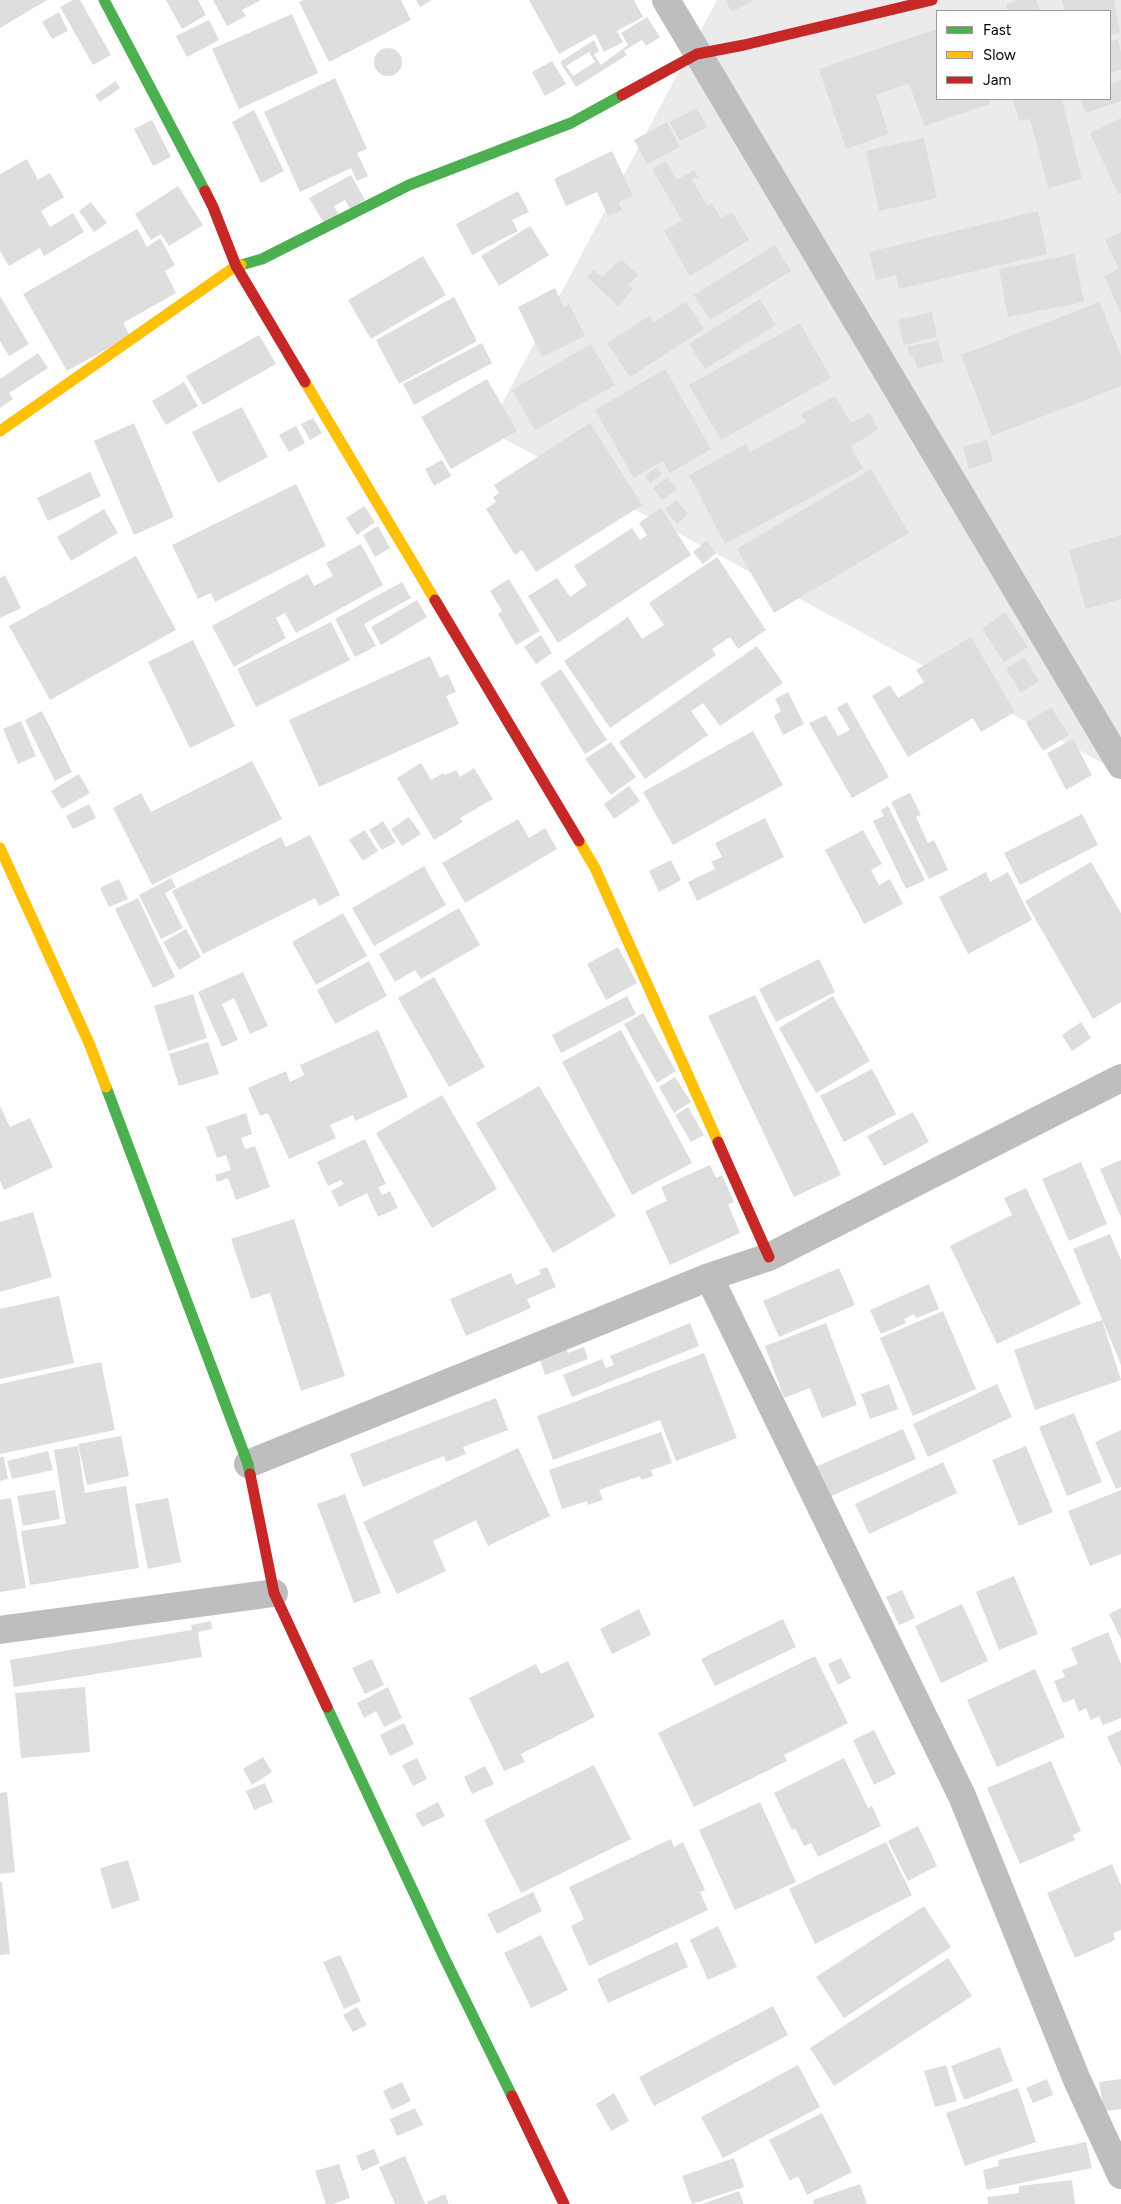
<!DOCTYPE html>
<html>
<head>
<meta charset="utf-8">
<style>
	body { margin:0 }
	#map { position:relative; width:1121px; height:2204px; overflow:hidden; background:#fff; font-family:Figtree,sans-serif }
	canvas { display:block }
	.legend { position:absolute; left:936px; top:10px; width:175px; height:90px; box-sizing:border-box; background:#fff; border:1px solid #999; margin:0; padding:6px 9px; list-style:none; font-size:15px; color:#000 }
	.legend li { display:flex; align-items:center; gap:10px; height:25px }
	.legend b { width:25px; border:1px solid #999 }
</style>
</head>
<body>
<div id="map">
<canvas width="1121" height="2204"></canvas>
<ul class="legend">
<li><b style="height:6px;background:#4caf50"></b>Fast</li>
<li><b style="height:6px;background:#ffc107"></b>Slow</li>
<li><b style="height:6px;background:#c62828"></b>Jam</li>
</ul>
</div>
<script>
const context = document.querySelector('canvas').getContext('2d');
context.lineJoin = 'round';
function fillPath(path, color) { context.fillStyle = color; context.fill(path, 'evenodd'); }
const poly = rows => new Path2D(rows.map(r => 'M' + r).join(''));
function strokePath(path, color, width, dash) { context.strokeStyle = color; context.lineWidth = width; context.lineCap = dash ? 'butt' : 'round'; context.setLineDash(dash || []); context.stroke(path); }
const green = poly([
	[717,0,1121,0,1121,773,488,430],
	[937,11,1110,11,1110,99,937,99]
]);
const building = poly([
	[0,0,47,0,0,28],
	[73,0,80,0,111,55,93,65,60,7],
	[166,0,198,0,206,15,182,29],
	[213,0,261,0,242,10,246,16,227,26],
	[303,0,401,0,411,20,329,62,299,2],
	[416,0,432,0,420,7],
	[529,0,634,0,643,17,617,31,623,42,604,52,595,34,559,54],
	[725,0,754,0,732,12],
	[1019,0,1036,0,1040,11,1008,11,1006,4],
	[1062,0,1114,0,1120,33,1110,35,1110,11,1065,11],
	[59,12,68,31,52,39,42,22],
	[292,14,318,73,239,109,212,49],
	[647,17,660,37,646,46,642,40,624,51,627,55,576,87,560,62,594,40,599,51,594,54,601,65,628,45,621,33],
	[589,52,595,62,573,76,566,66],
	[209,20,219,40,187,57,176,36],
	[937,29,937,99,989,99,990,104,924,126,909,83,876,95,889,134,846,149,819,69],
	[1118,39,1121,53,1121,70,1110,73,1110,41],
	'374 62a14 14 0 1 1 28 0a14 14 0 1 1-28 0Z',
	[552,61,566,84,545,96,532,72],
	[335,78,367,149,357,153,368,176,357,181,351,168,300,192,264,112],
	[1121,80,1121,101,1085,113,1080,99,1110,99,1110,84],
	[116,81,120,88,100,102,95,95],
	[1013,99,1062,99,1082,179,1048,188,1030,119,1019,121],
	[697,108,707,127,680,141,670,122],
	[254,110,284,171,261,183,232,122],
	[1121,118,1121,193,1118,194,1090,133],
	[152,120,171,157,153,166,134,129],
	[667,122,680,147,647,164,634,140],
	[924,138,937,198,879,211,866,151],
	[612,151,633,196,619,202,622,210,608,216,597,192,566,206,554,179],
	[27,159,38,180,50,173,64,197,41,211,50,227,73,213,84,232,44,256,40,248,9,266,0,251,0,174],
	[666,161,677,180,694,170,698,177,692,180,707,205,712,203,721,218,732,212,749,240,690,276,664,231,682,220,652,169],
	[351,175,365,200,350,209,345,200,334,206,339,215,324,223,309,198],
	[178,186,203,225,169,246,161,234,151,240,135,214],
	[518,191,529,212,512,220,518,231,472,255,456,224],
	[91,202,107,223,94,232,79,211],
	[1038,211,1047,254,899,289,896,275,876,280,869,252],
	[530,226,549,255,499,286,481,256],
	[137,229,147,247,160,238,175,265,165,271,176,293,123,323,130,336,67,371,23,294],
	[1121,232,1121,313,1104,276,1119,269,1105,240],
	[775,245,791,271,710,320,694,295],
	[1074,254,1084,302,1008,317,999,269],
	[423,256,446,295,371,339,348,300],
	[621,259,638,275,629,285,633,289,618,306,587,277,594,270,602,277],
	[555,288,564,307,569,304,585,336,542,357,518,307],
	[0,296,29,344,9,356,0,341],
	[454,297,477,341,399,384,376,340],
	[760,299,776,325,705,369,689,344],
	[686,302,704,329,630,377,607,343,649,316,654,322],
	[1100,302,1121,356,1121,386,992,436,961,355],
	[932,312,937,337,904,345,898,320],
	[800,323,831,378,721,440,689,385],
	[259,335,276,364,203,405,186,376],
	[938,340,944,362,917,368,914,356,910,357,907,347],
	[482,343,492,363,414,405,403,384],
	[591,344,615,385,535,430,512,390],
	[38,353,48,368,9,393,13,399,0,408,0,379],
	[665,369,711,449,670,473,663,461,634,478,595,410],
	[487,379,517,431,451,469,421,417],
	[184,382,198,406,166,425,152,401],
	[835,396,851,423,870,413,878,430,851,446,863,469,725,544,689,475,746,444,750,452,806,422,801,414],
	[242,407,268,457,218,483,192,432],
	[313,418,322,433,310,440,301,424],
	[134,423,174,517,134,535,94,441],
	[590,423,642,505,536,572,522,550,515,555,486,509,496,502,493,497,499,493,494,485],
	[296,426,305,443,289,452,279,435],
	[987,440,993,461,969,469,963,447],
	[442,460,451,476,434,486,425,469],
	[657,467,662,474,650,483,645,476],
	[871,469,909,533,774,613,737,549],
	[90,472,101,496,48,521,37,498],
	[667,477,677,489,662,500,653,488],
	[296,484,326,546,215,602,211,593,198,599,172,545],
	[676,500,688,514,677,524,665,509],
	[364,506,375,522,357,535,346,518],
	[661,508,691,555,558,643,528,596,557,578,570,597,587,585,574,566,632,528,640,540,647,535,639,523],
	[104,509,118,533,71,561,57,537],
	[378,526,390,548,375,557,363,535],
	[1121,535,1121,599,1086,609,1069,550],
	[707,541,716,553,703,564,693,552],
	[361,544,383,585,296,633,285,613,276,618,286,638,234,667,212,626,308,574,314,586,333,576,326,563],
	[136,556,176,630,50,700,9,626],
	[717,557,766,630,738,649,730,637,712,649,716,655,610,728,564,661,628,617,642,639,664,625,649,603],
	[5,575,21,608,0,618,0,578],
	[509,579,540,631,516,645,498,614,502,611,490,591],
	[402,582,411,598,364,624,376,646,355,657,335,619],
	[417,600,427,617,381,645,371,627],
	[1005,612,1028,647,1004,662,982,629],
	[331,622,350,660,256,707,237,669],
	[541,635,552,653,536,664,524,647],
	[971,637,1015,712,981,732,973,718,908,757,872,696,890,685,898,698,924,682,916,670],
	[193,640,235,726,190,748,148,662],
	[757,646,783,683,720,726,703,703,691,711,708,735,645,779,619,742],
	[430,656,440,678,448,674,456,692,446,696,459,724,319,787,289,720],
	[1024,657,1039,681,1021,693,1006,669],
	[561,669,607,740,585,754,540,683],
	[788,692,804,724,783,735,774,716,781,711,775,699],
	[847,702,889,777,852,798,809,723,826,715,838,736,850,730,837,708],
	[1051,707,1069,735,1043,751,1026,723],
	[42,711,72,772,55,781,25,720],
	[21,721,36,756,18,764,3,729],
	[753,731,783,785,673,845,643,792],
	[1073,739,1092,775,1066,790,1047,753],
	[611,742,636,777,611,795,585,759],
	[252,761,282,819,152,885,113,808,141,793,151,812],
	[421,763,431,780,443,773,445,775,456,770,460,777,474,768,493,799,460,818,463,822,434,840,397,778],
	[79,774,90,793,62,809,51,791],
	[629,786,640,801,614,819,604,804],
	[910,793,921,815,916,817,928,843,934,840,948,870,929,879,891,802],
	[89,804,96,818,73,829,66,816],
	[888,806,925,880,906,889,873,821,884,816,881,810],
	[1082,814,1098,845,1020,885,1004,853],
	[409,817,421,834,402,846,391,829],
	[765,818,784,857,697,901,688,882,715,869,711,862,722,857,715,843],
	[518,819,529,838,545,828,557,849,465,903,442,863],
	[383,821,396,842,382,850,369,830],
	[365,830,378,851,363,861,349,840],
	[863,830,882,864,871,870,879,885,890,879,903,904,864,924,825,850],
	[310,835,340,895,319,906,315,898,203,954,172,891,281,837,286,847],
	[671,860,681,880,659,892,649,871],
	[1091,862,1121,913,1121,1002,1093,1019,1025,901],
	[424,866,446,905,374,946,352,908],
	[986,872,990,882,1008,872,1032,920,968,954,939,897],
	[171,878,176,887,165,893,183,928,161,939,139,895],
	[119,879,128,899,109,907,100,888],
	[138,898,175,977,153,988,115,909],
	[459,908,480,945,421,979,415,970,395,982,379,954],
	[343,913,367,956,316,985,292,942],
	[186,929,201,957,179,970,163,942],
	[618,947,637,983,606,1000,587,964],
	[819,959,835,992,776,1022,759,989],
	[369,961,387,996,335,1024,317,990],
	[243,972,268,1026,250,1034,234,998,222,1004,238,1040,222,1047,198,992],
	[434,977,485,1067,449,1087,398,998],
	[193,994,207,1038,168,1051,154,1006],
	[755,995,841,1175,794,1197,708,1016],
	[627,996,636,1014,561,1053,552,1035],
	[833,996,870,1061,816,1093,779,1028],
	[643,1013,676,1071,657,1083,624,1024],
	[1081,1022,1091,1038,1072,1051,1062,1035],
	[378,1030,408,1097,355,1121,353,1115,330,1125,336,1138,289,1159,268,1113,260,1116,248,1088,286,1071,290,1082,304,1075,300,1065],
	[621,1030,692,1163,632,1195,562,1062],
	[208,1042,219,1074,179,1086,169,1054],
	[872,1069,896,1114,844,1142,820,1096],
	[675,1077,691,1102,674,1113,659,1087],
	[539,1086,616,1216,553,1253,476,1123],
	[442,1095,497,1189,432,1228,376,1133],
	[0,1106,10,1127,30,1118,53,1167,4,1190,0,1181],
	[688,1107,704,1135,691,1142,675,1115],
	[913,1112,929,1142,884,1166,867,1136],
	[246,1113,252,1134,241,1138,245,1149,255,1146,270,1187,236,1200,228,1178,217,1182,215,1175,231,1170,226,1155,217,1158,206,1127],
	[365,1139,386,1184,378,1187,382,1195,390,1191,398,1208,378,1217,367,1193,339,1207,331,1191,344,1184,341,1180,328,1186,317,1162],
	[1121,1160,1121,1217,1100,1169],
	[1081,1162,1107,1224,1069,1241,1042,1179],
	[710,1165,716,1178,722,1175,734,1202,728,1204,740,1233,670,1265,645,1211,667,1201,661,1187],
	[1026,1188,1081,1304,997,1344,950,1246,1012,1215,1004,1198],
	[33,1212,52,1277,0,1292,0,1222],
	[294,1219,345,1376,301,1391,270,1293,251,1299,231,1239],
	[1110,1234,1121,1260,1121,1365,1073,1249],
	[547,1267,556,1287,527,1299,531,1308,466,1336,450,1299,511,1273,516,1285,541,1274,539,1270],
	[839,1268,855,1305,779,1337,763,1301],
	[929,1284,939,1309,916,1318,914,1314,904,1319,906,1323,881,1334,870,1310],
	[59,1296,74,1363,0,1379,0,1309],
	[943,1311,976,1389,913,1416,880,1338],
	[1102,1320,1121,1380,1035,1410,1014,1350],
	[690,1323,699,1346,572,1397,563,1375,602,1359,606,1368,614,1365,610,1356],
	[826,1323,857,1405,822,1418,810,1388,784,1398,765,1346],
	[564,1343,568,1353,584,1347,588,1359,545,1375,538,1353],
	[704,1353,737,1438,676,1461,660,1420,553,1460,537,1416],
	[101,1362,115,1430,0,1454,0,1384],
	[889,1384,898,1409,870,1419,861,1394],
	[997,1384,1012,1417,928,1457,913,1424],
	[496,1398,508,1430,463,1447,466,1454,446,1462,444,1456,363,1487,350,1454],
	[1074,1413,1102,1482,1067,1496,1039,1427],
	[903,1429,916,1459,829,1497,815,1467],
	[1121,1430,1121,1487,1116,1489,1095,1442],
	[661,1432,672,1463,651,1470,653,1476,641,1480,640,1476,599,1490,603,1500,588,1505,587,1501,562,1509,549,1470],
	[121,1436,129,1476,87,1485,78,1444],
	[78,1446,85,1493,126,1486,139,1568,30,1585,21,1531,66,1524,54,1450],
	[1026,1446,1053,1512,1019,1526,992,1460],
	[518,1448,550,1516,488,1546,476,1520,433,1541,446,1571,397,1594,363,1522],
	[48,1451,53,1470,12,1479,7,1461],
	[0,1457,4,1457,8,1479,0,1481],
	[943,1462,957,1493,869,1534,855,1504],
	[55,1490,60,1519,23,1526,17,1496],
	[1121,1490,1121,1554,1090,1566,1068,1511],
	[345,1494,381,1593,354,1603,317,1504],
	[11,1498,26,1588,0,1592,0,1500],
	[168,1498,181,1562,148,1569,135,1504],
	[1014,1576,1038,1634,999,1650,976,1592],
	[902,1590,915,1618,899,1625,886,1597],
	[962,1604,988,1661,941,1683,915,1626],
	[1121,1608,1121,1639,1109,1614],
	[639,1609,651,1635,612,1654,600,1629],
	[783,1619,796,1647,715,1686,701,1659],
	[211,1621,212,1629,198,1632,202,1657,14,1687,10,1660,192,1630,191,1625],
	[1108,1632,1121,1664,1121,1718,1103,1725,1099,1716,1091,1720,1086,1708,1079,1712,1074,1699,1063,1703,1054,1681,1065,1677,1062,1670,1078,1664,1071,1648],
	[815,1656,848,1723,784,1755,787,1761,694,1807,658,1733],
	[841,1658,851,1678,838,1685,828,1664],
	[372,1659,384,1685,365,1694,352,1668],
	[568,1661,595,1717,521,1754,525,1762,504,1771,469,1698,536,1664,541,1674],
	[1035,1669,1065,1737,997,1767,967,1700],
	[85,1687,90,1752,21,1758,15,1693],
	[388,1687,402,1718,384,1727,376,1711,364,1718,357,1703],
	[404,1723,414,1744,390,1756,380,1735],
	[874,1730,896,1774,874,1785,853,1740],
	[1121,1730,1121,1767,1107,1737],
	[263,1757,272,1772,252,1785,243,1769],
	[417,1758,427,1779,413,1786,402,1765],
	[844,1758,868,1808,872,1806,881,1826,818,1857,811,1843,804,1846,795,1828,792,1830,774,1793],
	[1051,1761,1081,1831,1073,1835,1075,1840,1020,1864,987,1788],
	[594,1765,631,1839,521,1893,484,1820],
	[485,1766,494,1784,472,1794,464,1777],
	[265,1783,273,1802,254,1810,246,1791],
	[7,1792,15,1872,0,1874,0,1793],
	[438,1802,445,1816,422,1827,415,1814],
	[760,1802,796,1882,735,1910,699,1830],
	[918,1826,937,1866,908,1881,888,1841],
	[671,1839,674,1847,683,1842,705,1890,700,1892,708,1910,589,1966,571,1926,584,1919,569,1887],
	[886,1842,912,1895,815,1944,789,1889],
	[128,1860,140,1900,112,1909,100,1868],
	[1112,1864,1121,1885,1121,1930,1113,1933,1115,1940,1075,1958,1047,1893],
	[0,1882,2,1882,10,1954,0,1955],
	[533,1892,542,1911,497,1934,487,1914],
	[924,1906,951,1947,844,2018,816,1977],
	[718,1926,737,1967,708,1980,690,1940],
	[541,1935,568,1990,531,2008,504,1953],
	[677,1942,688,1967,608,2003,597,1979],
	[340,1955,361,2001,344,2009,323,1962],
	[948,1958,972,1996,834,2086,810,2048],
	[773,2006,788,2035,654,2106,639,2077],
	[357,2007,367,2025,353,2032,343,2015],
	[1000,2047,1013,2081,964,2100,951,2066],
	[798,2065,820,2107,723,2158,701,2117],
	[946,2065,957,2101,935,2107,924,2071],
	[1047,2079,1053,2095,1033,2103,1026,2088],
	[1121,2079,1121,2109,1104,2111,1099,2082],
	[402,2082,411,2101,392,2110,383,2091],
	[1018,2088,1036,2142,965,2166,946,2113],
	[614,2093,629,2121,611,2131,596,2104],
	[415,2108,423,2125,397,2136,390,2119],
	[822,2113,852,2172,807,2195,798,2176,790,2181,769,2140],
	[1086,2142,1092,2168,987,2190,983,2170,999,2166,998,2160],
	[374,2149,380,2163,362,2171,356,2156],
	[405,2156,425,2204,395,2204,379,2167],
	[734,2158,744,2187,692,2204,682,2176],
	[339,2164,350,2198,333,2204,326,2204,315,2171],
	[1072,2180,1075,2204,988,2204,987,2197,1019,2193,1019,2186],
	[860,2184,867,2204,814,2204,813,2200],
	[739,2191,744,2204,702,2204],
	[445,2194,449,2204,428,2204,427,2202]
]);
const street = poly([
	[666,0,1121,765],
	[709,1277,962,1796,1077,2080,1121,2175],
	[248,1464,709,1277,769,1257,1121,1078],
	[0,1630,274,1593]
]);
const fast = poly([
	[104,0,205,191],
	[241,265,262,259,409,185,571,123,622,95],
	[106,1087,248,1464,250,1474],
	[327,1707,443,1955,512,2096]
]);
const slow = poly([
	[305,382,435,600],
	[0,431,236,266,241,265],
	[579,841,595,868,718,1142],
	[0,848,89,1043,106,1087]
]);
const jam = poly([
	[622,95,697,54,744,45,932,0],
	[205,191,213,207,236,266,305,382],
	[435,600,579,841],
	[718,1142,769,1257],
	[250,1474,274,1593,327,1707],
	[512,2096,564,2204]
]);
fillPath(green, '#ebebeb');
fillPath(building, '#dedede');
strokePath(street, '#bebebe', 28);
strokePath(fast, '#4caf50', 11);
strokePath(slow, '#ffc107', 11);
strokePath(jam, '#c62828', 11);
</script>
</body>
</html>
